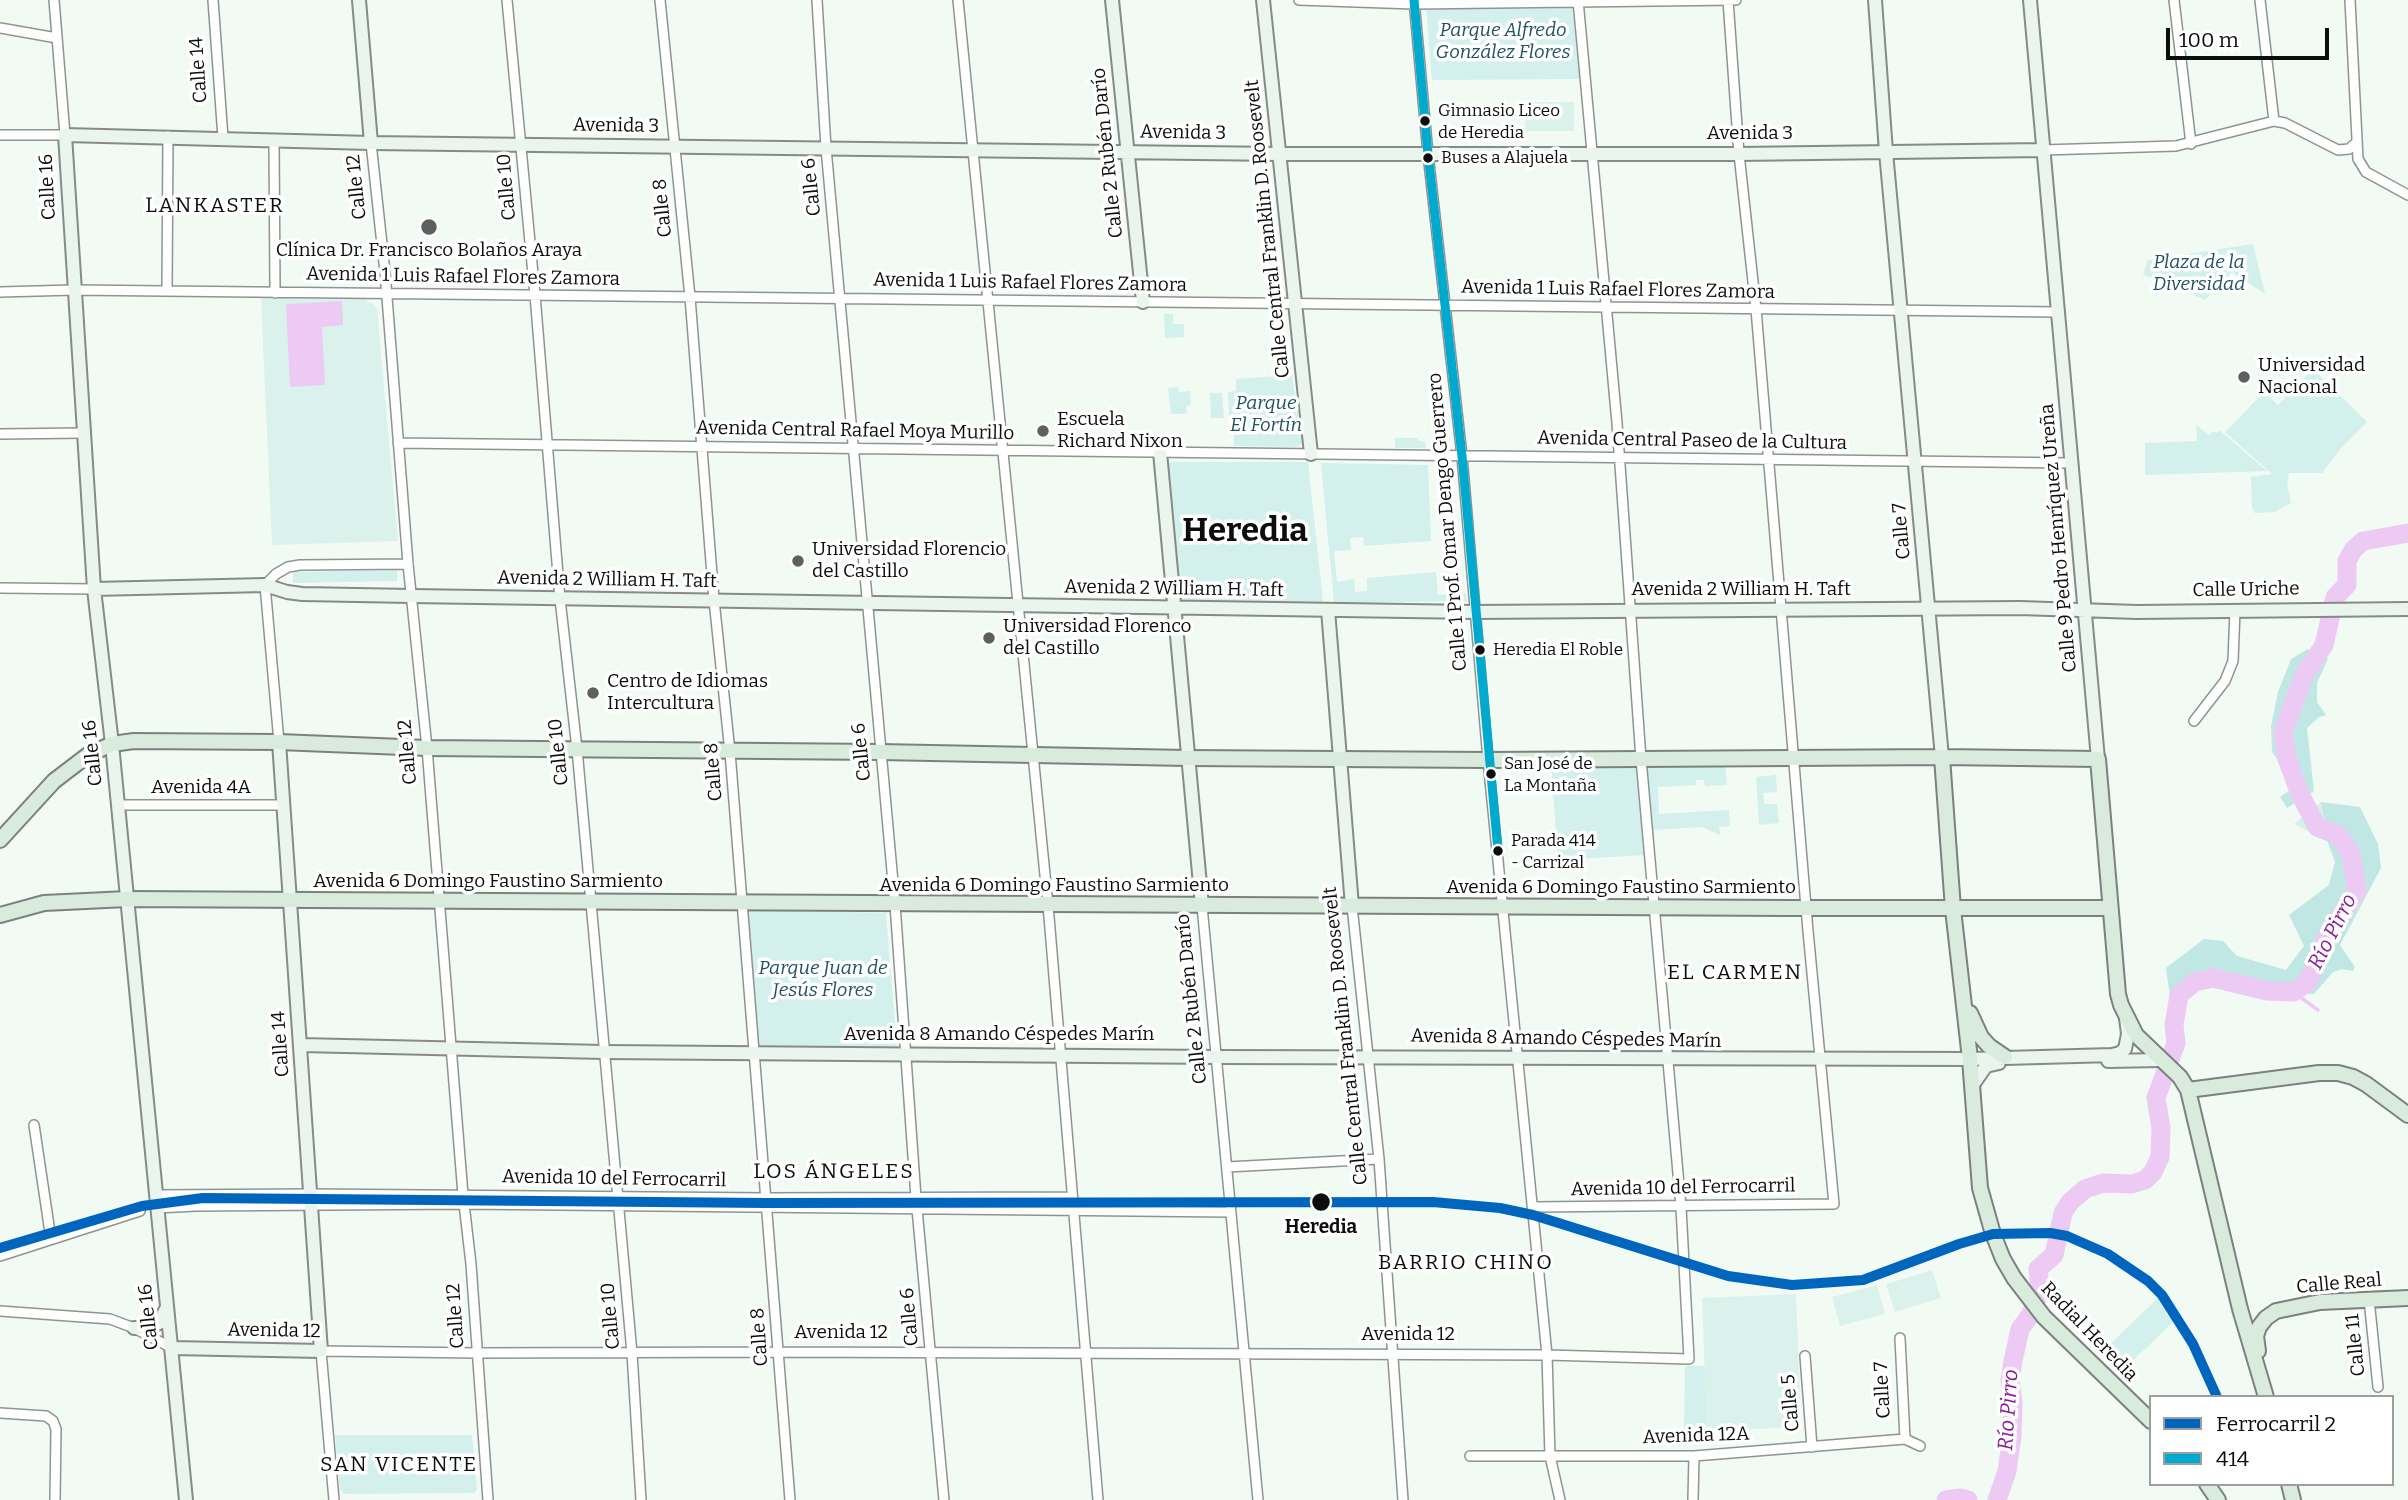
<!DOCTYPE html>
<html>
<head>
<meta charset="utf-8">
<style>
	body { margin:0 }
	#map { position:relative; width:2408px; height:1500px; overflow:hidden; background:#f2faf4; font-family:Bitter,serif }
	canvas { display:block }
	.legend { position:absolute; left:2149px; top:1395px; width:245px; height:91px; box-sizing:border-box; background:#fff; border:2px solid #9e9e9e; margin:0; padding:9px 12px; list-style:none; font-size:21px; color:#0d0d0d }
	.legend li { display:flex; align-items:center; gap:14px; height:35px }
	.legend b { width:35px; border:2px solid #9e9e9e }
	.scale { position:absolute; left:2166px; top:28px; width:163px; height:32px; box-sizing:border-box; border:4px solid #0d0d0d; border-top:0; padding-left:9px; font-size:21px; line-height:24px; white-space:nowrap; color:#0d0d0d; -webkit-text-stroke:5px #fff; paint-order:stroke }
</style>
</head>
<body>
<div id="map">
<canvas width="2408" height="1500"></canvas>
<ul class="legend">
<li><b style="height:9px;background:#0065bd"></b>Ferrocarril 2</li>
<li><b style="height:9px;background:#00a9ce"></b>414</li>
</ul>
<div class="scale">100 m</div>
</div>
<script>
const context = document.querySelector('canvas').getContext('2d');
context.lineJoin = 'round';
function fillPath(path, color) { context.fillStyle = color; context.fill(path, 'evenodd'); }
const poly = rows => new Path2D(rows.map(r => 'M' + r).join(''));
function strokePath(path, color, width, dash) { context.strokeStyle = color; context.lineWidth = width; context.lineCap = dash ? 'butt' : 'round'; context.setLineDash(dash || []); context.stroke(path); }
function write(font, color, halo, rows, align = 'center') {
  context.font = font + ' Bitter,serif'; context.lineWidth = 7; context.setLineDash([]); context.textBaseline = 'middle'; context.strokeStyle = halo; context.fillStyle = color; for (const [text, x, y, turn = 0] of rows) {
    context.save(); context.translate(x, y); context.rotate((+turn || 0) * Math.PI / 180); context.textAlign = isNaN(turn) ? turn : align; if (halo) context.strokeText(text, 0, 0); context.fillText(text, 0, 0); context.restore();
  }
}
const green = poly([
	[1574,5,1580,79,1432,80,1426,7],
	[2253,244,2265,294,2232,272,2205,300,2163,281,2143,275,2148,260],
	[1164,314,1173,314,1173,324,1184,324,1184,337,1165,338],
	[2313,369,2367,422,2341,448,2322,473,2289,473,2287,483,2291,503,2275,512,2255,513,2252,508,2251,477,2272,474,2225,432,2264,392,2278,405],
	[1292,375,1302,443,1298,447,1234,446,1234,416,1229,416,1228,392,1236,391,1236,379],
	[1178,387,1179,392,1190,391,1191,405,1186,406,1187,414,1171,414,1168,388],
	[1210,393,1222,393,1224,418,1211,418],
	[2196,425,2209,435,2213,431,2217,433,2219,430,2267,471,2145,475,2145,443,2197,441],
	[1395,438,1418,438,1418,441,1425,441,1426,448,1395,448],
	[1168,462,1308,462,1323,602,1181,601],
	[1321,463,1428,465,1431,541,1364,546,1363,537,1350,538,1351,550,1334,551,1337,582,1354,579,1355,592,1367,591,1367,578,1436,572,1438,595,1466,593,1467,601,1334,603],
	[397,570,397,581,293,583,293,572],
	[1638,761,1645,855,1558,860,1551,763],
	[1647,764,1725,764,1727,785,1705,786,1704,780,1696,780,1696,785,1658,787,1659,814,1729,810,1730,826,1719,827,1720,835,1702,827,1653,830],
	[1776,775,1777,792,1763,793,1764,804,1777,804,1779,823,1759,825,1756,777],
	[2321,802,2327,840,2294,824],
	[748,910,886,913,897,1047,759,1047],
	[2158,1298,2172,1313,2173,1322,2121,1372,2102,1352],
	[1685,1366,1705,1366,1707,1431,1684,1432],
	[335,1435,472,1435,477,1489,475,1493,344,1494,340,1489]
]);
const forest = poly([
	[2308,649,2328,659,2317,683,2317,702,2326,715,2319,717,2307,728,2314,791,2287,808,2280,797,2290,790,2285,778,2287,772,2272,752,2271,726,2278,692,2291,659],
	[2321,802,2360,807,2378,844,2381,868,2340,945,2355,967,2353,971,2342,969,2333,972,2314,994,2267,991,2213,978,2195,982,2179,995,2174,1025,2166,968,2204,939,2223,941,2237,956,2286,970,2304,946,2289,915,2329,885,2335,862,2327,840]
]);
const pitch = poly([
	[1526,102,1574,102,1574,131,1525,131],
	[364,295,368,302,374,304,377,309,398,541,272,545,261,298],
	[1932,1270,1941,1298,1895,1312,1886,1284],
	[1877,1285,1885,1314,1840,1326,1832,1297],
	[1796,1294,1801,1427,1707,1431,1702,1298]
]);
const water = poly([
	[342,301,343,325,322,327,325,385,290,387,286,304]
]);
const stream = poly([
	[2293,992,2318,1010]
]);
const river = poly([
	[1946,1500,1960,1498,1968,1500],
	[1997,1500,2007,1471,2012,1436,2013,1402,2010,1380,2013,1361,2020,1329,2031,1314,2040,1289,2038,1269,2054,1255,2063,1213,2070,1202,2085,1189,2103,1183,2132,1184,2145,1180,2153,1172,2160,1157,2161,1128,2156,1098,2176,1043,2174,1025,2179,995,2195,982,2213,978,2267,991,2293,992,2308,982,2327,936,2357,891,2351,854,2338,835,2317,827,2300,794,2287,759,2283,732,2304,675,2324,645,2335,597,2347,585,2347,561,2353,550,2363,541,2408,533]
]);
const street = poly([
	[213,0,223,138],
	[507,0,535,295,560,599,577,749,632,1353,641,1500],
	[660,0,690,297,714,600,730,752,790,1500],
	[817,0,826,148,895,904,916,1198,944,1500],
	[958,0,1048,905,1098,1500],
	[1299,0,1414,4,1736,0],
	[1414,0,1428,154,1462,456,1488,760,1547,1355,1550,1456,1560,1500],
	[2174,0,2191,144],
	[2260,0,2274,121],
	[2350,0,2358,159,2366,172,2408,195],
	[0,28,57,38],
	[0,135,65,135,54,0],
	[274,140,275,293],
	[371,143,385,272,408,564,427,748,463,1195,471,1264,488,1500],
	[2043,150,2176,146,2274,121,2285,123,2338,150,2349,149,2357,142],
	[167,291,168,136],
	[0,292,74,290,2059,312],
	[0,434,83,433],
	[398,443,2072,463],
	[0,588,94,589],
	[2194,721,2225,681,2233,661,2235,610],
	[279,742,265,585,276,574,288,567,300,565,408,564],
	[118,805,284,805],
	[1202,906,1258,1500],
	[1352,906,1379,1159,1403,1500],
	[34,1125,51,1239],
	[1227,1167,1379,1159],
	[155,1195,310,1194,766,1198,1072,1197],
	[1533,1207,1834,1204,1808,931,1756,309,1739,154,1728,0],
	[157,1208,196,1206,464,1204,1230,1212],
	[0,1256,140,1211],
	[2369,1299,2378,1387],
	[0,1311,110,1319,134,1328,172,1348],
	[1900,1338,1905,1439],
	[1805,1356,1812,1447],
	[0,1413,46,1416,53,1421,56,1429,55,1500],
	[1470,1456,1694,1456,1905,1439,1920,1446],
	[334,1500,321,1351,478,1353,779,1352,1547,1355,1689,1359,1681,1207,1641,759,1617,423,1578,0],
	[1693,1500,1694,1456]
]);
const secondary = poly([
	[359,0,371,143],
	[1112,0,1143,302],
	[1263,0,1311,454],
	[1875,0,1886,152,1942,757],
	[2030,0,2098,759],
	[1160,452,1202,906],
	[94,589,265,585,287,592,302,594,411,596,1474,612,2020,608,2137,612,2408,609],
	[1328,610,1352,906],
	[301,1045,604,1052,1218,1057,1970,1059,2112,1055,2120,1053,2125,1049,2128,1034,2126,1018],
	[2108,1061,2160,1060],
	[1972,1086,1986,1066,1999,1063],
	[134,1328,148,1328,159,1323,167,1307],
	[172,1348,321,1351,279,742],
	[186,1500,112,744,94,589,65,135,371,143,1280,154,1739,154,2043,150]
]);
const primary = poly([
	[1942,757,1953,909,1970,1059,1980,1188,1993,1234,2003,1259,2014,1278,2044,1317,2151,1421],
	[0,840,54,781,88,755,112,744,134,741,279,742,427,748,880,752,1187,758,1488,760,1942,757,2098,759,2118,994,2121,1005,2136,1035,2180,1077,2188,1090,2240,1309,2266,1397],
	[0,915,44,903,127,899,1787,908,2110,908],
	[1970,1013,1981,1037,1989,1046,2005,1057],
	[2188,1090,2319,1073,2338,1073,2353,1077,2366,1084,2408,1115],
	[2258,1351,2256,1336,2259,1327,2266,1318,2276,1311,2320,1302,2408,1298],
	[2207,1484,2218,1500],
	[2289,1484,2293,1500]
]);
const bus1 = poly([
	[1414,0,1428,154,1462,456,1498,851]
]);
const rail1 = poly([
	[0,1248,142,1206,203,1198,767,1203,1433,1202,1500,1208,1533,1215,1728,1276,1792,1285,1863,1280,1959,1244,1993,1234,2050,1233,2067,1236,2108,1254,2148,1281,2162,1295,2193,1344,2217,1397]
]);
const markers = [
	[1425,121,6,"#0d0d0d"],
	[1428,158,6,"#0d0d0d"],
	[429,227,9,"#5d605e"],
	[2244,377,7,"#5d605e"],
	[1043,431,7,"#5d605e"],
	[798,561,7,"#5d605e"],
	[989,638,7,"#5d605e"],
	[1480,650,6,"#0d0d0d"],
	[593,693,7,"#5d605e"],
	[1491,774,6,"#0d0d0d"],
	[1498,851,6,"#0d0d0d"],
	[1321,1202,10,"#0d0d0d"]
];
const busNames = [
	["Gimnasio Liceo",1438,111],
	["de Heredia",1438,133],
	["Buses a Alajuela",1441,158],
	["Heredia El Roble",1493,650],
	["San José de",1504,764],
	["La Montaña",1504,786],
	["Parada 414",1511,841],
	["- Carrizal",1511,863]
];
const parkNames = [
	["Parque Alfredo",1503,31],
	["González Flores",1503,53],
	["Plaza de la",2199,263],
	["Diversidad",2199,285],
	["Parque",1266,404],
	["El Fortín",1266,426],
	["Parque Juan de",823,969],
	["Jesús Flores",823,991]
];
const streetNames = [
	["Calle 14",199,70,-94],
	["Avenida 3",616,126,1],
	["Avenida 3",1183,133,1],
	["Avenida 3",1750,134],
	["Calle 2 Rubén Darío",1108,153,-96],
	["Calle 16",48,187,-93],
	["Calle 12",357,187,-96],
	["Calle 10",507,187,-95],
	["Calle 6",812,187,-96],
	["Calle 8",663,208,-96],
	["Calle Central Franklin D. Roosevelt",1268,229,-96],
	["Avenida 1 Luis Rafael Flores Zamora",463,277,1],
	["Avenida 1 Luis Rafael Flores Zamora",1030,283,1],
	["Avenida 1 Luis Rafael Flores Zamora",1618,290,1],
	["Avenida Central Rafael Moya Murillo",855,431,1],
	["Avenida Central Paseo de la Cultura",1692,441,1],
	["Calle 1 Prof. Omar Dengo Guerrero",1448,522,-95],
	["Calle 7",1902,531,-95],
	["Calle 9 Pedro Henríquez Ureña",2059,538,-95],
	["Avenida 2 William H. Taft",607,580,1],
	["Avenida 2 William H. Taft",1174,589,1],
	["Avenida 2 William H. Taft",1741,590],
	["Calle Uriche",2246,590,-1],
	["Calle 12",408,752,-95],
	["Calle 10",559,752,-96],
	["Calle 6",862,752,-96],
	["Calle 16",93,753,-96],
	["Calle 8",714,772,-95],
	["Avenida 4A",201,788],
	["Avenida 6 Domingo Faustino Sarmiento",488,882],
	["Avenida 6 Domingo Faustino Sarmiento",1054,886],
	["Avenida 6 Domingo Faustino Sarmiento",1621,888],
	["Calle 2 Rubén Darío",1192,999,-96],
	["Avenida 8 Amando Céspedes Marín",999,1035],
	["Calle Central Franklin D. Roosevelt",1346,1036,-96],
	["Avenida 8 Amando Céspedes Marín",1566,1039,1],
	["Calle 14",281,1044,-94],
	["Avenida 10 del Ferrocarril",614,1179,1],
	["Avenida 10 del Ferrocarril",1683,1188,-1],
	["Calle Real",2339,1284,-5],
	["Calle 12",456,1316,-94],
	["Calle 10",611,1316,-95],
	["Calle 16",149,1317,-96],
	["Calle 6",910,1317,-95],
	["Avenida 12",274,1331,1],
	["Radial Heredia",2089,1332,46],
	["Avenida 12",841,1333],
	["Avenida 12",1408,1335],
	["Calle 8",760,1337,-94],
	["Calle 11",2356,1345,-96],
	["Calle 7",1883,1390,-93],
	["Calle 5",1791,1403,-95],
	["Avenida 12A",1696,1436,-2]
];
const poiNames = [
	["Clínica Dr. Francisco Bolaños Araya",429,251,"center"],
	["Universidad",2258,366],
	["Nacional",2258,388],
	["Escuela",1057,420],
	["Richard Nixon",1057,442],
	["Universidad Florencio",812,550],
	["del Castillo",812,572],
	["Universidad Florenco",1003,627],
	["del Castillo",1003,649],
	["Centro de Idiomas",607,682],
	["Intercultura",607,704]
];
const stopNames = [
	["Heredia",1321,1228]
];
const neighbourhoodNames = [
	["LANKASTER",215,206],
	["EL CARMEN",1735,973],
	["LOS ÁNGELES",834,1172],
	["BARRIO CHINO",1466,1263],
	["SAN VICENTE",399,1465]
];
const waterNames = [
	["Río Pirro",2333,932,-63],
	["Río Pirro",2009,1410,-86]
];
const townNames = [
	["Heredia",1245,532]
];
fillPath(green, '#d3f0ec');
fillPath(forest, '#c1e7e4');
fillPath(pitch, '#dbf2ec');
fillPath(water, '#eccaf4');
strokePath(stream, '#eccaf4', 3.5);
strokePath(river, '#eccaf4', 19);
strokePath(street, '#909491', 12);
strokePath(secondary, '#878a88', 16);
strokePath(primary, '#7d817e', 18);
strokePath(street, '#fdfefd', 9);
strokePath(secondary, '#eaf5ed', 12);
strokePath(primary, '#d9ebdd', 14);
strokePath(bus1, '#00a9ce', 9);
strokePath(rail1, '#0065bd', 10);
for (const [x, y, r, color] of markers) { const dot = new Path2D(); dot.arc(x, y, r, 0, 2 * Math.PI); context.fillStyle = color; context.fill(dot); strokePath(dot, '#fff', 2.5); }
write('17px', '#0d0d0d', '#fff', busNames, 'left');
write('italic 19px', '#205263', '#fff', parkNames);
write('19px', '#0d0d0d', '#fff', streetNames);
write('19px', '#0d0d0d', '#fff', poiNames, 'left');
write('bold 19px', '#0d0d0d', '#fff', stopNames);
context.letterSpacing = '2px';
write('21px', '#0d0d0d', '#fff', neighbourhoodNames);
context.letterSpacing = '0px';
write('italic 21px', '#8d1c9a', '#fff', waterNames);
write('bold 33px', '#0d0d0d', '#fff', townNames);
</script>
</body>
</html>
